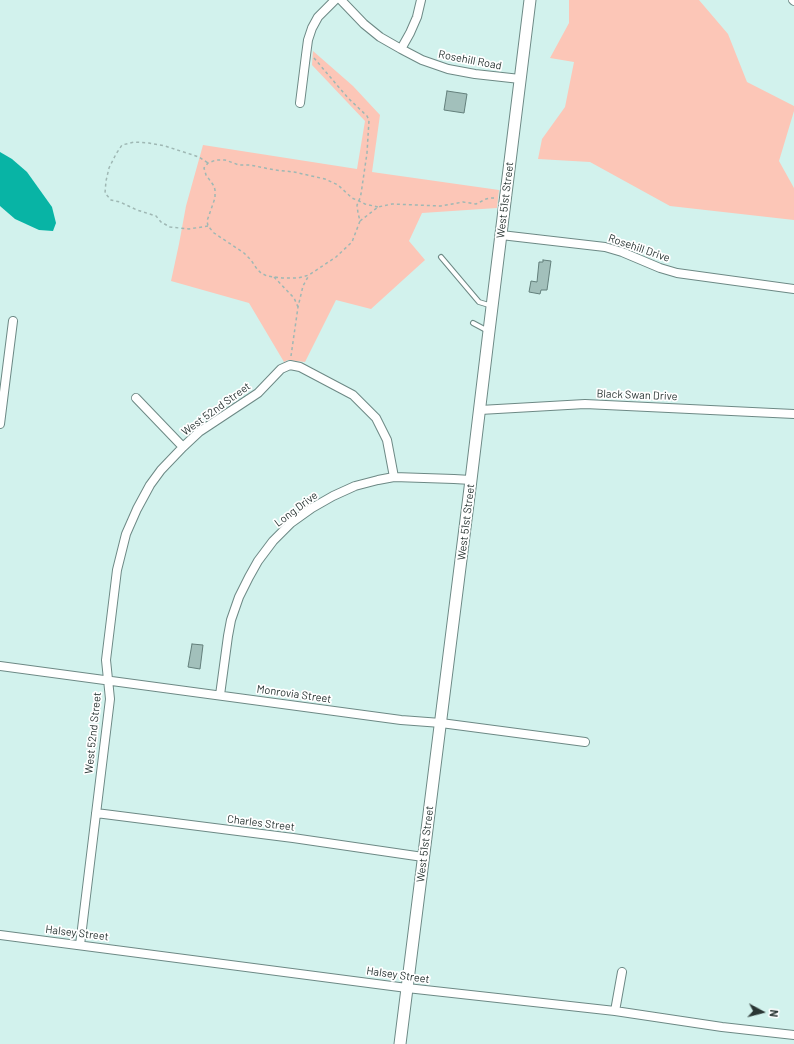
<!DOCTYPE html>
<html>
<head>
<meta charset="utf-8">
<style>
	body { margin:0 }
	#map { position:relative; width:794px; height:1044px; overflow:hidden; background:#d2f2ed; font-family:Barlow,sans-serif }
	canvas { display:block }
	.north { position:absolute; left:742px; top:992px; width:40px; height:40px; -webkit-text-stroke:3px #fff; paint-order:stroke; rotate:97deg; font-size:11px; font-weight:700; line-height:16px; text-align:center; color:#2a3634 }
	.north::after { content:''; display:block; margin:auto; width:14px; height:18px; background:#2a3634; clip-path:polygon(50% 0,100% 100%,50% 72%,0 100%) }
</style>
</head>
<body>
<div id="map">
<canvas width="794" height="1044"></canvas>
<div class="north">N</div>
</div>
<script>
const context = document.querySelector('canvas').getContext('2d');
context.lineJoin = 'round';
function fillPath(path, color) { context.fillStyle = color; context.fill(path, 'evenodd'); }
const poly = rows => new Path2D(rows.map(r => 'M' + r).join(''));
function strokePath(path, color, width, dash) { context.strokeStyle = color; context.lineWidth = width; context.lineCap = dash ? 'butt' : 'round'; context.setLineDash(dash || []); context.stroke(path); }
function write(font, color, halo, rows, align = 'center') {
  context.font = font + ' Barlow,sans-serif'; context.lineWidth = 3.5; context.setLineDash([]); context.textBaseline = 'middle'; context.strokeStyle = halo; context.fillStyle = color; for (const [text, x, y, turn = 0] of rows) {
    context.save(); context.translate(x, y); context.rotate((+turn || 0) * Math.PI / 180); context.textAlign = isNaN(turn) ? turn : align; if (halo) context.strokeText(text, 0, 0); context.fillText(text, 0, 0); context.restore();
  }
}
const green = poly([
	[569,0,699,0,728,34,747,82,794,106,794,111,779,161,794,188,794,220,670,206,590,162,538,159,542,139,565,107,574,62,550,58,569,23],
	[313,51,353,86,380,115,372,172,499,190,497,208,422,213,409,241,425,260,371,309,336,300,305,362,288,360,284,362,249,303,171,281,179,244,186,206,203,145,357,169,365,121,312,65]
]);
const water = poly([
	[0,152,12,159,27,172,52,207,56,223,53,231,39,230,15,219,0,206]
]);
const building = poly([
	[447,91,467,94,464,113,444,110,447,91],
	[543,260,551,261,547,290,541,290,540,294,529,292,531,281,537,282,539,262,543,262,543,260],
	[192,644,203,645,200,669,188,667,192,644]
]);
const path = poly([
	[314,58,348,98,367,116,369,120,367,153,361,194,359,201,357,205,358,213,360,221,352,242,336,257,309,275,298,278,282,278,267,276,261,273,257,269,251,260,244,253,214,233,208,226,207,221,215,198,215,190,214,186,206,175,204,168,208,163,216,160,225,160,239,165,250,165,275,170,294,172,325,179,338,185,352,198,359,201,365,204,378,207],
	[360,221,378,207,392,204,441,206,463,202,476,204,486,199,491,198,495,198],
	[208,226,189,229,170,227,161,222,156,216,137,210,120,202,111,200,105,193,106,181,109,168,116,154,122,145,134,142,149,143,165,146,199,157,208,163],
	[274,277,294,298,298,307],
	[291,356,298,307,303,286,309,275]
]);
const lane = poly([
	[441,257,479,302,492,306],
	[473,323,488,331]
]);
const street = poly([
	[341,0,364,24,380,37,401,49,422,60,448,69,475,74,520,79],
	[793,0,794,1],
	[401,49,410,33,417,17,421,0],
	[300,103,306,55,308,40,312,28,318,17,335,0],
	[501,235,605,247,622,252,660,268,677,273,794,289],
	[136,398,183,447],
	[480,410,585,404,794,414],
	[0,424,13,321],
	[0,666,401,720,441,723,585,742],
	[220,695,228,636,231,620,239,597,249,577,258,561,273,541,291,523,312,508,333,496,355,486,378,480,394,477,454,479,471,480],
	[96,813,293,838,423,857],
	[0,935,407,988,615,1011,722,1027,794,1035],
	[80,945,110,699,106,660,117,570,126,534,137,509,150,485,161,470,183,447,199,432,258,393,281,369,290,365,300,367,353,395,376,418,387,440,394,477],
	[615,1011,622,972]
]);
const secondary = poly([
	[400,1044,471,480,489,331,530,0]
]);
const streetNames = [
	["Rosehill Road",470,60,11],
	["West 51st Street",505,200,-83],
	["Rosehill Drive",639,248,19],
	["Black Swan Drive",637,395,2],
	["West 52nd Street",216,409,-36],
	["Long Drive",296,509,-37],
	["West 51st Street",466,522,-83],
	["Monrovia Street",294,694,8],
	["West 52nd Street",93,733,-84],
	["Charles Street",261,823,7],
	["West 51st Street",425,844,-83],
	["Halsey Street",77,933,7],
	["Halsey Street",398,975,8]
];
fillPath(green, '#fcc6b7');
fillPath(water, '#08b4a5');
fillPath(building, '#a2c0bb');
strokePath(building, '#637f7b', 1);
strokePath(lane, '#6d8985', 6);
strokePath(street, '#6d8985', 10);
strokePath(secondary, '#6d8985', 13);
strokePath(path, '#9fb8b4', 1.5, [3, 3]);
strokePath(lane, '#fff', 4);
strokePath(street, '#fff', 8);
strokePath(secondary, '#fff', 11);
write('11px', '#2a3634', '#fff', streetNames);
</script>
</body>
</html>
